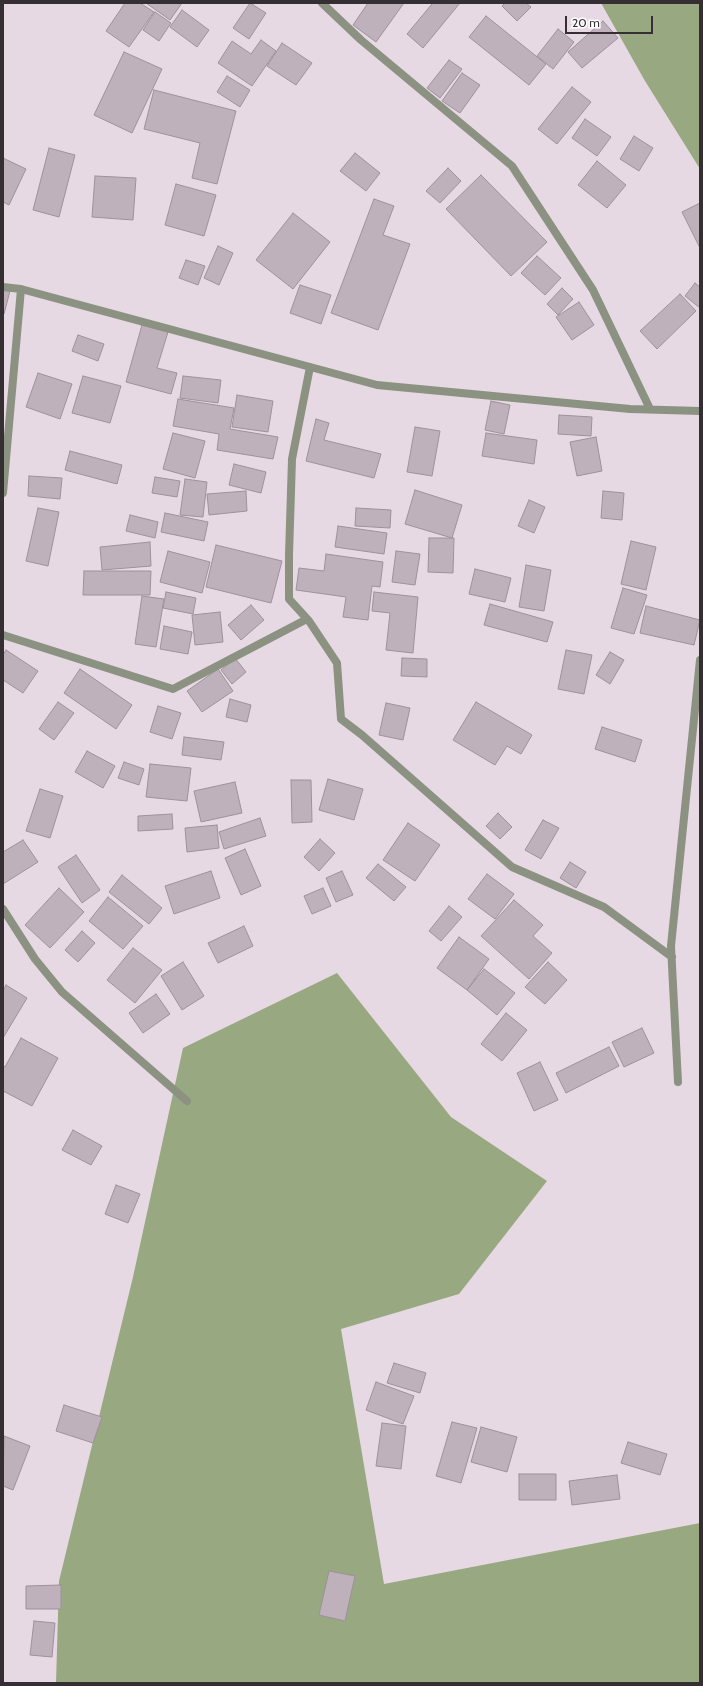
<!DOCTYPE html>
<html>
<head>
<meta charset="utf-8">
<style>
	body { margin:0 }
	#map { position:relative; width:703px; height:1686px; overflow:hidden; background:#e7d9e4; font-family:Cabin,sans-serif }
	canvas { display:block }
	.frame { position:absolute; inset:0; border:4px solid #352f33; pointer-events:none }
	.scale { position:absolute; left:565px; top:16px; width:88px; height:18px; box-sizing:border-box; border:2px solid #352f33; border-top:0; padding-left:5px; font-size:12px; line-height:14px; white-space:nowrap; color:#352f33; -webkit-text-stroke:3px #fff; paint-order:stroke }
</style>
</head>
<body>
<div id="map">
<canvas width="703" height="1686"></canvas>
<div class="frame"></div>
<div class="scale">20 m</div>
</div>
<script>
const context = document.querySelector('canvas').getContext('2d');
context.lineJoin = 'round';
function fillPath(path, color) { context.fillStyle = color; context.fill(path, 'evenodd'); }
const poly = rows => new Path2D(rows.map(r => 'M' + r).join(''));
function strokePath(path, color, width, dash) { context.strokeStyle = color; context.lineWidth = width; context.lineCap = dash ? 'butt' : 'round'; context.setLineDash(dash || []); context.stroke(path); }
const forest = poly([
	[601,3,700,3,700,169,645,81],
	[337,973,451,1117,547,1181,459,1294,341,1329,384,1584,700,1523,700,1683,56,1683,59,1581,133,1277,183,1048]
]);
const building = poly([
	[125,3,140,3,154,12,129,47,106,31,125,3],
	[146,3,182,3,170,20,146,3],
	[250,3,266,13,249,39,233,28,250,3],
	[368,3,404,3,376,42,353,25,368,3],
	[430,3,460,3,423,48,407,34,432,4,430,3],
	[505,3,526,3,531,7,517,21,502,6,505,3],
	[182,10,209,30,197,47,170,27,182,10],
	[155,12,171,23,159,41,143,30,155,12],
	[486,16,546,64,529,85,469,37,486,16],
	[603,21,618,38,582,68,568,52,603,21],
	[558,29,574,42,553,69,537,56,558,29],
	[261,40,276,51,252,86,218,63,232,41,251,54,261,40],
	[282,43,312,63,296,85,267,66,282,43],
	[124,52,162,69,132,133,94,115,124,52],
	[449,60,462,69,440,98,427,88,449,60],
	[462,73,480,85,460,113,442,101,462,73],
	[227,76,250,90,240,107,217,92,227,76],
	[572,87,591,102,557,144,538,129,572,87],
	[154,90,236,111,217,184,192,178,200,143,144,129,154,90],
	[585,119,611,137,597,156,572,138,585,119],
	[634,136,653,148,639,171,620,159,634,136],
	[49,148,75,155,59,217,33,210,49,148],
	[355,153,380,173,366,191,340,171,355,153],
	[3,158,26,169,9,205,3,202,3,158],
	[597,161,626,185,607,208,578,185,597,161],
	[448,168,461,181,440,203,426,191,448,168],
	[481,175,547,242,511,276,446,209,481,175],
	[95,176,136,178,133,220,92,217,95,176],
	[176,184,216,195,204,236,165,225,176,184],
	[374,199,394,206,383,235,410,244,378,330,331,313,374,199],
	[700,203,700,248,682,212,700,203],
	[293,213,330,242,293,289,256,260,293,213],
	[218,246,233,253,219,285,204,278,218,246],
	[537,256,561,278,545,295,521,273,537,256],
	[186,260,205,266,198,285,179,278,186,260],
	[695,283,700,287,700,308,685,296,695,283],
	[300,285,331,295,321,324,290,313,300,285],
	[562,288,573,299,558,315,547,304,562,288],
	[3,289,10,291,4,314,3,314,3,289],
	[680,294,696,311,657,349,640,331,680,294],
	[579,302,594,325,572,340,556,317,579,302],
	[142,325,168,332,157,368,177,373,171,394,126,382,142,325],
	[78,335,104,344,98,361,72,351,78,335],
	[38,373,72,384,60,419,26,407,38,373],
	[83,376,121,386,110,423,72,413,83,376],
	[183,376,221,380,218,403,180,398,183,376],
	[237,395,273,401,268,432,232,427,237,395],
	[178,399,234,408,230,429,278,437,273,459,217,450,219,434,173,426,178,399],
	[491,401,510,405,504,434,485,430,491,401],
	[559,415,592,417,591,436,558,434,559,415],
	[316,419,329,423,324,440,381,454,374,478,306,461,316,419],
	[415,427,440,431,432,476,407,472,415,427],
	[173,433,205,441,195,478,163,469,173,433],
	[486,433,537,440,534,464,482,456,486,433],
	[596,437,602,471,577,476,570,442,596,437],
	[70,451,122,465,117,484,65,470,70,451],
	[234,464,266,472,261,493,229,485,234,464],
	[29,476,62,478,60,499,28,496,29,476],
	[155,477,180,481,177,497,152,493,155,477],
	[185,479,207,482,203,517,180,515,185,479],
	[415,490,462,505,452,538,405,524,415,490],
	[246,491,247,511,209,515,207,494,246,491],
	[603,491,624,493,622,520,601,518,603,491],
	[529,500,545,507,534,533,518,526,529,500],
	[38,508,59,512,48,566,26,561,38,508],
	[356,508,391,510,390,528,355,526,356,508],
	[165,513,208,522,204,541,161,532,165,513],
	[130,515,158,522,155,538,126,531,130,515],
	[338,526,387,533,384,554,335,547,338,526],
	[429,538,454,538,453,573,428,572,429,538],
	[631,541,656,547,646,590,621,584,631,541],
	[150,542,151,566,102,570,100,547,150,542],
	[216,545,282,561,271,603,206,587,216,545],
	[168,551,210,562,202,593,160,582,168,551],
	[396,551,420,554,415,585,392,582,396,551],
	[326,554,383,562,380,587,372,586,368,620,343,617,346,597,296,590,299,568,324,571,326,554],
	[526,565,551,570,544,611,519,607,526,565],
	[475,569,511,578,505,602,469,594,475,569],
	[84,571,151,571,150,595,83,595,84,571],
	[623,588,647,595,634,634,611,628,623,588],
	[166,592,196,598,193,614,163,608,166,592],
	[374,592,418,597,413,653,386,650,390,613,372,611,374,592],
	[142,596,164,599,156,647,135,644,142,596],
	[490,604,553,622,547,642,484,625,490,604],
	[251,605,264,620,241,640,228,625,251,605],
	[646,606,700,620,694,645,640,633,646,606],
	[220,612,223,642,195,645,192,615,220,612],
	[164,626,192,632,188,654,160,649,164,626],
	[6,650,38,671,23,693,3,680,3,655,6,650],
	[566,650,592,655,584,694,558,689,566,650],
	[610,652,624,660,610,684,596,675,610,652],
	[235,658,246,672,232,684,221,670,235,658],
	[402,658,427,659,427,677,401,676,402,658],
	[80,669,132,705,116,729,64,693,80,669],
	[218,669,233,691,202,712,187,691,218,669],
	[230,699,251,705,247,722,226,717,230,699],
	[58,702,74,713,54,740,39,729,58,702],
	[476,702,532,735,521,754,507,746,495,765,453,740,476,702],
	[386,703,410,708,403,740,379,735,386,703],
	[158,706,181,713,172,739,150,732,158,706],
	[602,727,642,740,635,762,595,749,602,727],
	[184,737,224,742,221,760,182,755,184,737],
	[87,751,115,766,103,788,75,772,87,751],
	[124,762,144,769,139,785,118,778,124,762],
	[150,764,191,768,187,801,146,797,150,764],
	[328,779,363,789,354,820,319,810,328,779],
	[291,780,311,780,312,822,292,823,291,780],
	[235,782,242,813,201,822,194,791,235,782],
	[40,789,63,796,50,838,26,831,40,789],
	[498,813,512,827,500,839,486,826,498,813],
	[172,814,173,829,138,831,138,816,172,814],
	[260,818,266,836,224,849,219,832,260,818],
	[543,820,559,828,541,859,525,850,543,820],
	[408,823,440,845,415,881,383,860,408,823],
	[217,825,219,848,187,852,185,828,217,825],
	[320,839,335,853,319,871,304,857,320,839],
	[23,840,38,862,3,884,3,852,23,840],
	[245,849,261,886,241,895,225,858,245,849],
	[76,855,100,890,82,903,58,867,76,855],
	[570,862,586,872,576,888,560,878,570,862],
	[378,864,406,887,394,901,366,878,378,864],
	[211,871,220,898,174,914,165,886,211,871],
	[342,871,353,895,336,902,326,878,342,871],
	[487,874,514,894,495,919,468,899,487,874],
	[122,875,162,908,149,924,109,892,122,875],
	[59,888,84,912,50,948,25,925,59,888],
	[323,888,331,906,312,914,304,896,323,888],
	[108,897,143,926,123,949,89,921,108,897],
	[514,900,543,925,533,936,552,953,529,979,481,936,514,900],
	[449,906,462,917,441,941,429,931,449,906],
	[244,926,253,946,218,963,208,943,244,926],
	[82,931,95,943,78,962,65,950,82,931],
	[459,937,489,959,467,990,437,968,459,937],
	[133,948,162,970,135,1003,107,980,133,948],
	[183,962,204,996,182,1010,161,976,183,962],
	[548,962,567,980,545,1004,525,987,548,962],
	[484,969,515,993,497,1015,467,990,484,969],
	[6,985,27,998,3,1038,3,991,6,985],
	[156,994,170,1014,143,1033,129,1013,156,994],
	[506,1013,527,1030,502,1061,481,1044,506,1013],
	[642,1028,654,1053,624,1067,612,1042,642,1028],
	[21,1038,58,1058,32,1106,3,1091,3,1066,5,1067,21,1038],
	[609,1047,619,1066,566,1093,556,1073,609,1047],
	[540,1062,558,1100,534,1111,517,1073,540,1062],
	[73,1130,102,1146,91,1165,62,1150,73,1130],
	[116,1185,140,1194,128,1223,105,1214,116,1185],
	[394,1363,426,1373,420,1393,387,1383,394,1363],
	[376,1382,414,1396,403,1424,366,1410,376,1382],
	[64,1405,102,1417,93,1443,56,1431,64,1405],
	[452,1422,477,1428,461,1483,436,1476,452,1422],
	[382,1423,406,1426,401,1469,376,1466,382,1423],
	[481,1427,517,1437,507,1472,471,1462,481,1427],
	[4,1436,30,1446,13,1490,3,1486,4,1436],
	[628,1442,667,1454,660,1475,621,1463,628,1442],
	[519,1474,556,1474,556,1500,519,1500,519,1474],
	[617,1475,620,1499,572,1505,569,1481,617,1475],
	[329,1571,355,1576,345,1621,319,1615,329,1571],
	[61,1585,61,1609,26,1609,26,1586,61,1585],
	[34,1621,55,1623,52,1657,30,1655,34,1621]
]);
const street = poly([
	[322,3,361,40,512,166,593,290,650,409],
	[3,287,21,289,377,385,630,409,700,411],
	[310,367,292,459,289,555,289,599,309,621,337,663,341,719,362,735,512,867,604,907,672,957],
	[3,493,21,289],
	[3,635,173,689,307,619],
	[3,909,35,959,62,992,187,1101],
	[678,1082,671,946,700,660]
]);
fillPath(forest, '#98a881');
fillPath(building, '#bfb1bc');
strokePath(building, '#9d919b', 1);
strokePath(street, '#8b9281', 8);
</script>
</body>
</html>
